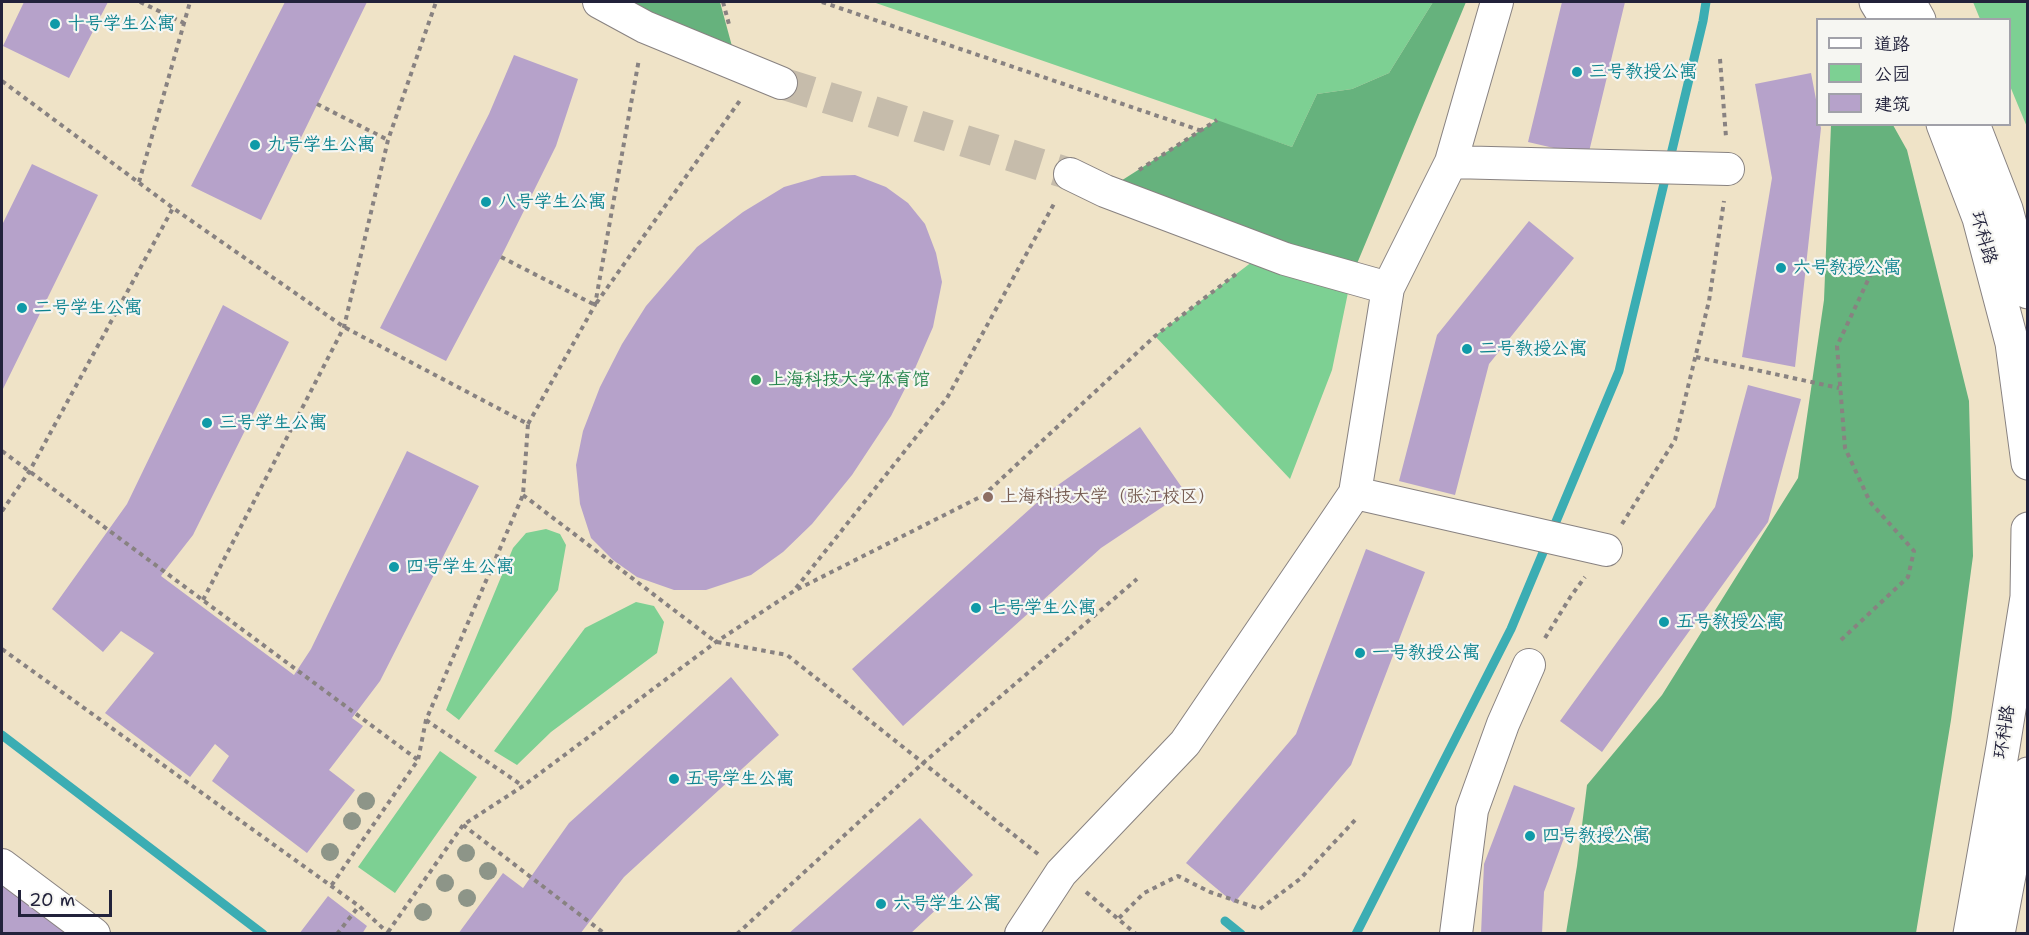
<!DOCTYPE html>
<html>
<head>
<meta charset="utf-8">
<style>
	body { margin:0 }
	#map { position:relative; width:2029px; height:935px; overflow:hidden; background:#efe3c7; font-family:"Shantell Sans","LXGW WenKai TC",sans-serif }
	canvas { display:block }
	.frame { position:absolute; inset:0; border:3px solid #22223b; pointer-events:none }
	.legend { position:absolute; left:1816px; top:18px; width:195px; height:108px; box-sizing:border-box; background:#f6f6f2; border:2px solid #a1a1a9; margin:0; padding:8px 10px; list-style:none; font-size:18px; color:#22223b }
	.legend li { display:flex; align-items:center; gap:12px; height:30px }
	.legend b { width:30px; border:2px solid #a1a1a9 }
	.scale { position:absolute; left:18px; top:890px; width:94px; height:27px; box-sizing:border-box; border:3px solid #22223b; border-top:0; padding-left:8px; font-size:18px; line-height:21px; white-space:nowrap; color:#22223b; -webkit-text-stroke:4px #f6f6f2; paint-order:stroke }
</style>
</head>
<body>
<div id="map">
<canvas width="2029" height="935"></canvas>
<div class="frame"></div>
<ul class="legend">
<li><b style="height:8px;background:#fff"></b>道路</li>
<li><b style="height:16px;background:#7dd093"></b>公园</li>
<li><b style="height:16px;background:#b6a2ca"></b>建筑</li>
</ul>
<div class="scale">20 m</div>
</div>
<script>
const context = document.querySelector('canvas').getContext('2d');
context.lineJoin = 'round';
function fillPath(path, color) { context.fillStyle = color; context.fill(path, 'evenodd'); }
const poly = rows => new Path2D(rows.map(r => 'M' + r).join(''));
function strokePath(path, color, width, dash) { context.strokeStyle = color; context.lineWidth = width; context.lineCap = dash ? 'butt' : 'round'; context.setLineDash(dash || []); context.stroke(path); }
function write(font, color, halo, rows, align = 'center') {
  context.font = font + ' "Shantell Sans","LXGW WenKai TC",sans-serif'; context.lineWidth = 4.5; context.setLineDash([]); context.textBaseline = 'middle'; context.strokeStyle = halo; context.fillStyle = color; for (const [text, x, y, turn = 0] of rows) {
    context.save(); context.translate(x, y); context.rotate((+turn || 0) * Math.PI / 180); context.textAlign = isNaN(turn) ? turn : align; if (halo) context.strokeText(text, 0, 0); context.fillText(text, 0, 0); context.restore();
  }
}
const green = poly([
	[873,2,1433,2,1389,73,1352,89,1317,94,1292,147],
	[1973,2,2027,2,2027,127,2010,86,2010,20,1980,19],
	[1265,252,1351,278,1332,370,1290,479,1155,336],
	[546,529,560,534,566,545,558,590,459,720,446,710,513,548,526,533],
	[636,602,654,606,664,622,657,653,551,732,517,765,494,751,585,628],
	[440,751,477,777,395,893,358,867]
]);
const forest = poly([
	[609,2,720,2,736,61],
	[1433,2,1466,2,1351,278,1105,191,1217,120,1292,147,1317,94,1352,89,1389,73],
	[1831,125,1893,125,1907,150,1969,401,1973,556,1951,720,1916,933,1566,933,1577,866,1587,785,1662,695,1798,478,1824,300]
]);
const stream = poly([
	[2,735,263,934],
	[1225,921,1241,934],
	[1356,934,1511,629,1619,371,1703,21,1706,2]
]);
const building = poly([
	[24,2,108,2,69,78,3,46],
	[285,2,367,2,261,220,191,186],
	[1562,2,1625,2,1588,156,1528,142],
	[514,55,578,79,556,146,501,257,446,361,380,328,489,114],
	[1811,73,1818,110,1818,124,1820,124,1821,128,1795,367,1742,357,1772,178,1755,84],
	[32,164,98,195,2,391,2,225],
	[855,175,886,187,908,203,925,224,936,253,942,282,933,327,913,373,891,416,852,475,812,524,783,552,751,575,706,590,674,590,637,577,613,560,591,538,580,504,576,465,583,431,600,387,622,344,646,306,697,247,743,212,784,187,822,176],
	[1529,221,1574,258,1489,364,1455,495,1399,481,1437,335],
	[223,305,289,342,193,535,161,576,294,675,311,649,407,451,479,486,380,681,352,718,363,726,329,770,355,790,307,853,212,781,229,756,215,744,190,777,105,713,154,653,121,631,103,652,52,609,127,504],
	[1748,385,1801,399,1768,522,1602,752,1560,721,1715,507],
	[1140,427,1185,492,1101,548,903,726,852,669,1051,490],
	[1366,549,1425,572,1351,765,1234,903,1186,863,1296,734],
	[731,677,779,735,624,877,580,934,458,934,503,873,523,888,569,823],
	[1514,785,1575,808,1544,892,1542,934,1481,934,1484,864],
	[920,818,973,875,910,934,788,934],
	[2,883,69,934,2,934],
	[328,896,367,926,362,934,299,934]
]);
const minorTunnel = poly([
	[781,83,1070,174]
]);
const path = poly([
	[140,2,184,23],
	[723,2,730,28],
	[822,2,1202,131],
	[1720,59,1726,137],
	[2,81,173,208,344,327,528,424,523,495,426,720,418,760,331,886],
	[317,104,388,140],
	[1139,170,1217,120],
	[139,182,190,2],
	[501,257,595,305,741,99],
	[1696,357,1839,388],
	[528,424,595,305,639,59],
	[2,451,418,760],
	[2,511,29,472,173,208],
	[1622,524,1675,440,1709,301,1724,201],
	[796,588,947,398,1055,202],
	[203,600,344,327,388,140,436,2],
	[1545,638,1571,596,1585,577],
	[1841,640,1908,577,1914,551,1870,502,1845,448,1837,346,1877,261],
	[717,642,787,655,1038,854],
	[2,649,359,906,388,933],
	[426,720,523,786],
	[463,825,605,934],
	[1086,892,1136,934],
	[1119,918,1144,893,1178,876,1210,892,1260,909,1300,879,1357,818],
	[388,932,463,825,523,786,716,642,794,591,984,495,1155,336,1236,274],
	[337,934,359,906],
	[737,934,922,764,1137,579]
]);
const minor = poly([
	[599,2,645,27,781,83],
	[1451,162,1728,169],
	[1070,174,1105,191,1285,259,1388,288,1451,162,1497,2],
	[1355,493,1606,550],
	[2,865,94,934],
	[1021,934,1061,873,1185,743,1355,493,1388,288],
	[1456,934,1472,810,1503,724,1529,665]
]);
const tertiary = poly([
	[1876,2,1887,20],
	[1909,2,1919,20],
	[1943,124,1979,218,2012,343,2028,463],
	[1973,124,2006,209,2028,292],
	[1970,934,2003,747,2027,597,2028,529],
	[1998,934,2028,774]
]);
const pathBridge = poly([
	[523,495,716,642]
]);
const trees = [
	[366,801],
	[352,821],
	[330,852],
	[466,853],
	[488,871],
	[445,883],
	[467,898],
	[423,912]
];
const markers = [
	[55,24,6,"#0f9aa8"],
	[1577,72,6,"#0f9aa8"],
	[255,145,6,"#0f9aa8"],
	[486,202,6,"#0f9aa8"],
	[1781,268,6,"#0f9aa8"],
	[22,308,6,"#0f9aa8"],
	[1467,349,6,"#0f9aa8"],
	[756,380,6,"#2e9e5b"],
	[207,423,6,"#0f9aa8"],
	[988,497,6,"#8d6e63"],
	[394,567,6,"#0f9aa8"],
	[976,608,6,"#0f9aa8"],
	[1664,622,6,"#0f9aa8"],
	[1360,653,6,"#0f9aa8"],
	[674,779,6,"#0f9aa8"],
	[1530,836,6,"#0f9aa8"],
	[881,904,6,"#0f9aa8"]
];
const cultureNames = [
	["十号学生公寓",67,24],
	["三号教授公寓",1589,72],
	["九号学生公寓",267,145],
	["八号学生公寓",498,202],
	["六号教授公寓",1793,268],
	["二号学生公寓",34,308],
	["二号教授公寓",1479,349],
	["三号学生公寓",219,423],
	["四号学生公寓",406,567],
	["七号学生公寓",988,608],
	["五号教授公寓",1676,622],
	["一号教授公寓",1372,653],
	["五号学生公寓",686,779],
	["四号教授公寓",1542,836],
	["六号学生公寓",893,904]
];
const streetNames = [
	["环科路",1983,238,74],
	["环科路",2005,732,-81]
];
const leisureNames = [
	["上海科技大学体育馆",768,380]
];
const educationNames = [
	["上海科技大学（张江校区）",1000,497]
];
fillPath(green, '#7dd093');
fillPath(forest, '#66b27d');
strokePath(stream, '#3badb3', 9);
fillPath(building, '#b6a2ca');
strokePath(minorTunnel, '#c6bcab', 32, [32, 16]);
strokePath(minor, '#888281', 34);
strokePath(tertiary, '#888281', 35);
strokePath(path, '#888281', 4, [4.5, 4.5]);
strokePath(minor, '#fff', 32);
strokePath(tertiary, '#fff', 33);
strokePath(pathBridge, '#888281', 4, [4.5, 4.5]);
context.fillStyle = '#8d9588';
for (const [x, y] of trees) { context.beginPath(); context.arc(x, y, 9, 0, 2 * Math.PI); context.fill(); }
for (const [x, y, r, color] of markers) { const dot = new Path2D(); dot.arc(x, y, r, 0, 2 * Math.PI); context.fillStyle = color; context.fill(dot); strokePath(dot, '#f6f6f2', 2); }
write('18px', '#0d838f', '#f6f6f2', cultureNames, 'left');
write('18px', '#22223b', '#f6f6f2', streetNames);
write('18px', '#27864d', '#f6f6f2', leisureNames, 'left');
write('18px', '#785e54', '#f6f6f2', educationNames, 'left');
</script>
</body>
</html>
